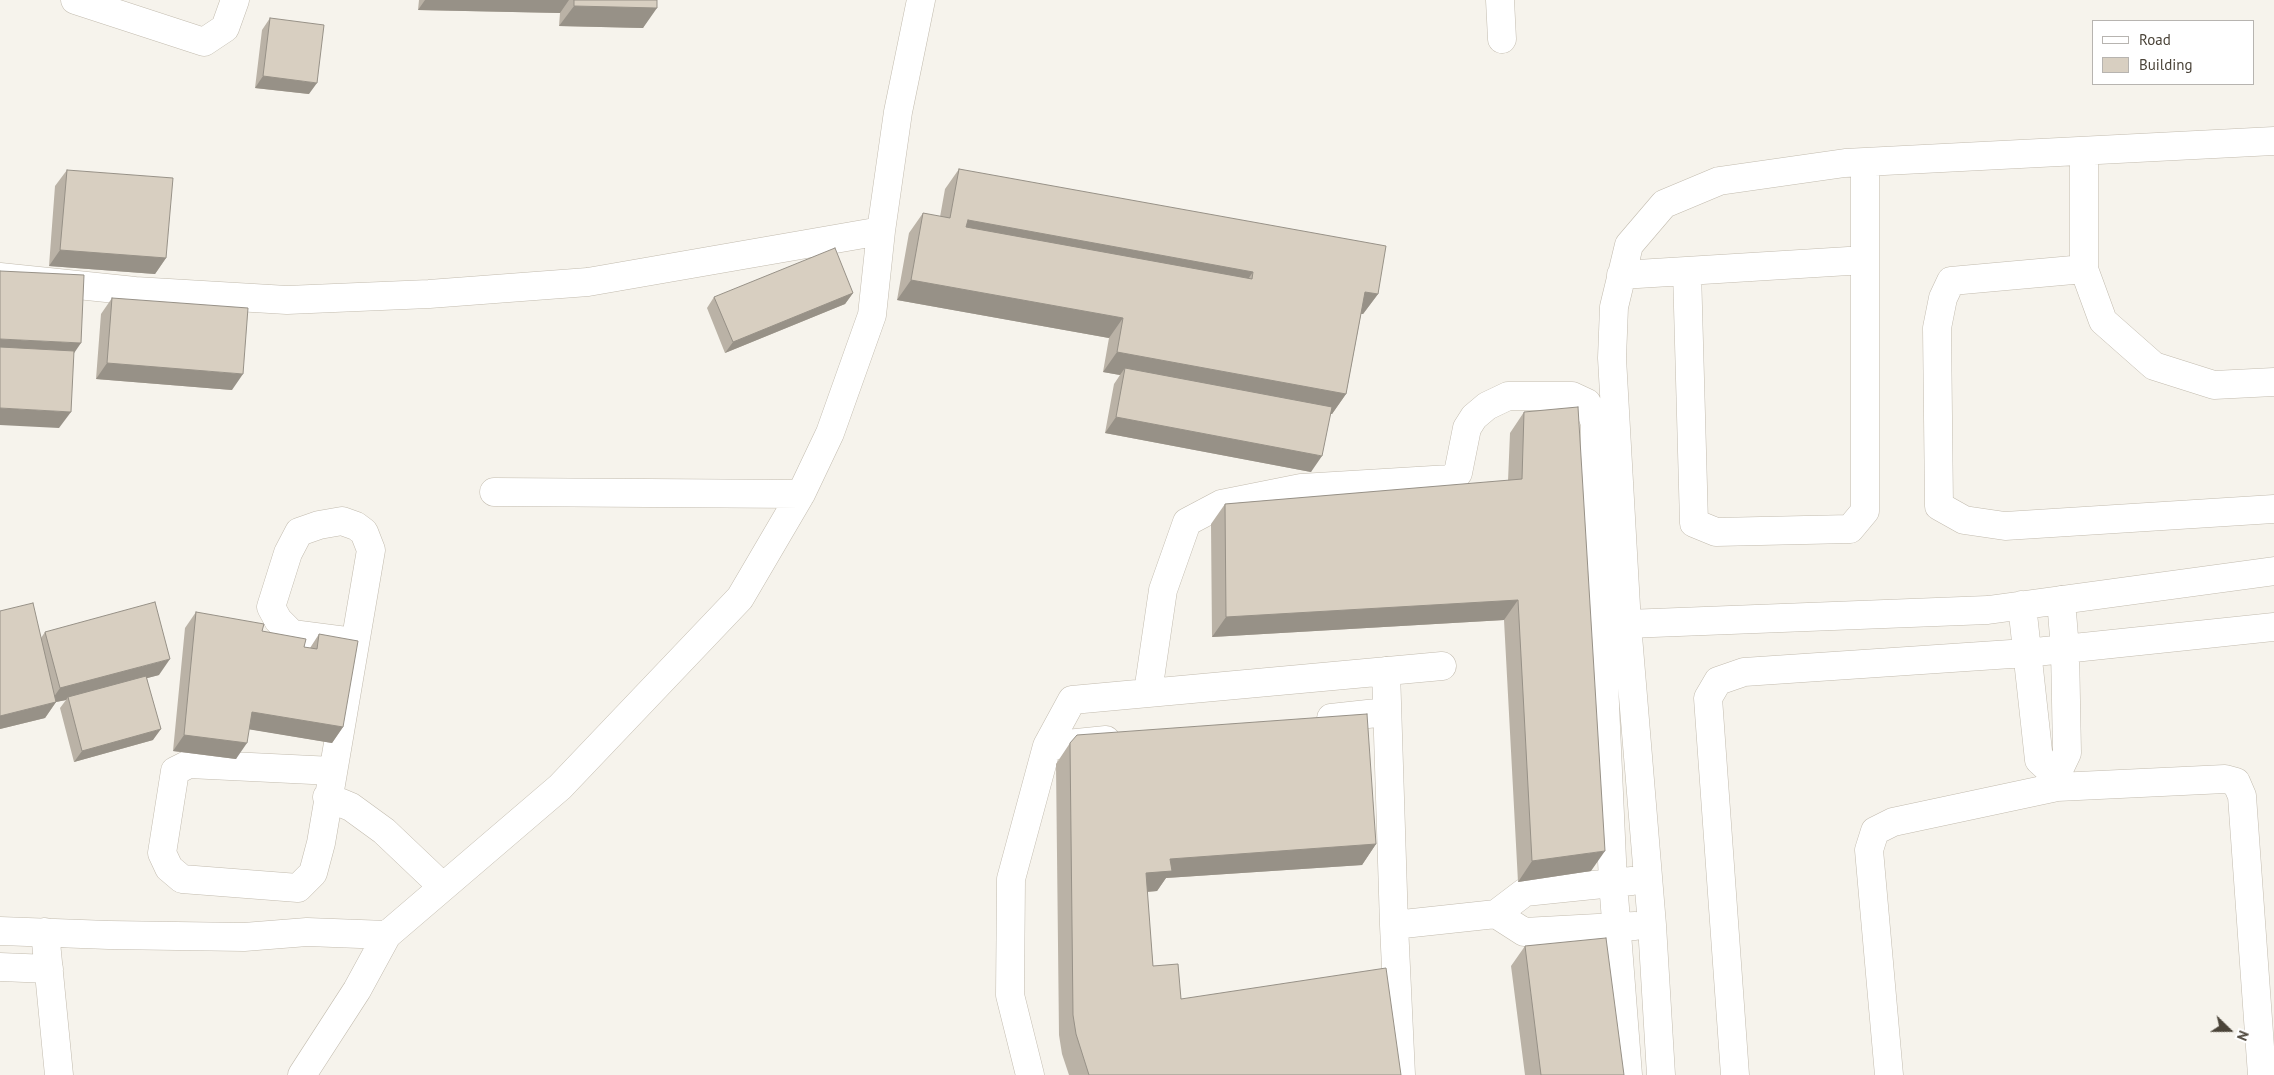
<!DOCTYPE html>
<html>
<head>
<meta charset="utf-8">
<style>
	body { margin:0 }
	#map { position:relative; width:2274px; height:1075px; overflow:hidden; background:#f6f3ec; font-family:"PT Sans",sans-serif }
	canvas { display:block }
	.legend { position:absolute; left:2092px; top:20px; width:162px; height:65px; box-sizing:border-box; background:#fff; border:1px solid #b7b4b0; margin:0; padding:6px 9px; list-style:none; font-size:15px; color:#4b4439 }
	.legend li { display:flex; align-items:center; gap:10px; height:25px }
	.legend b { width:25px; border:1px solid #b7b4b0 }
	.north { position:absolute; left:2204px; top:1005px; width:50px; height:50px; -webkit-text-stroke:4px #fff; paint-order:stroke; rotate:112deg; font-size:14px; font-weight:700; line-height:20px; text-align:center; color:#4b4439 }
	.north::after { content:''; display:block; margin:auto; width:18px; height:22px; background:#4b4439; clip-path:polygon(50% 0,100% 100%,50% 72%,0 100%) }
</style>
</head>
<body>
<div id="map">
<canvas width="2274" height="1075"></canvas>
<ul class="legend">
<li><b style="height:6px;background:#fff"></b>Road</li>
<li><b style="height:14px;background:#d8cfc1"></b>Building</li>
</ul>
<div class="north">N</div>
</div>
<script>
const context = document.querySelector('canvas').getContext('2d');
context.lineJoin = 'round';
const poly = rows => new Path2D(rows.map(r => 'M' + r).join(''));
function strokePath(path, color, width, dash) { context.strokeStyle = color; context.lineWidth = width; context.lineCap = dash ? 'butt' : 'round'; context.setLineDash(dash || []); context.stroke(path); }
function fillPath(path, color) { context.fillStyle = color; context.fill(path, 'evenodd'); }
const minor = poly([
	[75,0,204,42,225,28,235,0],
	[1500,0,1502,39],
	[2084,151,2084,269,2103,321,2154,366,2214,385,2274,382],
	[2084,269,1951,281,1943,298,1937,328,1939,506,1964,520,2005,526,2274,509],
	[1687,271,1694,523,1716,532,1850,529,1865,511,1865,163],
	[1621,275,1865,260],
	[0,277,135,291,287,300,429,294,588,282,881,231],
	[494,492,801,494],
	[2022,605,2039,760,2056,776],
	[1627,624,1988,610,2274,571],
	[1386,671,1394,925],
	[1148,692,1163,590,1187,522,1221,504,1301,488,1450,479,1458,473,1467,428,1474,417,1487,406,1508,396,1572,396,1587,403,1595,423,1594,460,1613,882,1628,1075],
	[1331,718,1386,712],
	[1047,746,1072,700,1442,666],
	[333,771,189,764,175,771,162,853,169,868,182,879,298,888,313,873,321,843,371,550,364,532,356,526,342,521,319,525,299,532,288,553,271,607,278,620,292,634,354,642],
	[2057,787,2056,776,2067,753,2065,649,2061,600],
	[327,797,351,807,384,831,443,887],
	[1632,881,1525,892,1496,914,1524,932,1635,926],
	[0,931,109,935,244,937,307,932,387,935,560,787,740,598,801,494,830,433,872,315,881,231,898,112,921,0],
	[45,932,59,1075],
	[0,967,49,969],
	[302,1075,357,990,387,935],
	[1030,1075,1010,995,1011,879,1047,746,1106,740],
	[1401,1075,1394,925,1496,914],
	[1661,1075,1652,925,1627,624,1612,358,1614,307,1629,245,1664,204,1719,181,1845,163,2274,141],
	[1735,1075,1708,698,1718,681,1744,672,2026,653,2274,627],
	[1889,1075,1869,850,1875,831,1893,822,2057,787,2225,779,2236,782,2242,796,2262,1075]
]);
const wall = poly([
	[419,0,657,0,643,28,559,26,560,13,418,10],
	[270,18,309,94,255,88,262,30],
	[959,169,1378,294,1363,314,1361,314,1346,394,1332,414,1331,414,1311,472,1105,433,1114,384,1120,375,1103,372,1109,338,897,300,909,233,923,213,940,217,945,189],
	[67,170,166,258,155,274,49,266,55,186],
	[853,293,845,304,725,353,707,308,714,297],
	[112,298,232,390,96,379,101,314],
	[1524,412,1591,871,1518,882,1504,620,1212,637,1211,524,1225,504,1508,481,1510,433],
	[0,611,41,638,45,632,159,675,147,678,153,740,74,762,60,708,66,700,56,702,45,718,0,729],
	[196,612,262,631,304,647,310,648,319,634,343,727,332,743,249,729,236,759,173,751,185,628],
	[1070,743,1376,844,1362,865,1166,878,1157,891,1147,892,1153,966,1181,999,1401,1075,1069,1075,1062,1054,1059,1035,1056,764],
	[1525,946,1624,1075,1525,1075,1511,966]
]);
const shadedWall = poly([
	[425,0,569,0,560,13,418,10],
	[574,6,657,8,643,28,559,26],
	[263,76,317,83,309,94,255,88],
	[968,220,1253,272,1239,292,954,240],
	[60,250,166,258,155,274,49,266],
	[911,280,1123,318,1109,338,897,300],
	[1365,292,1378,294,1363,314,1351,312],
	[853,293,845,304,725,353,733,342],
	[0,339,81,343,70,359,0,356],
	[1117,352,1346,394,1332,414,1124,376,1125,368,1120,375,1103,372],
	[107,363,243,374,232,390,96,379],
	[0,408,71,412,59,428,0,425],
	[1116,417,1322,456,1311,472,1105,433],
	[1518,600,1504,620,1212,637,1226,617],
	[170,659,159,675,68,699,68,697,66,700,56,702,45,718,0,729,0,716,49,704,60,688],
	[252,712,343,727,332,743,241,728],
	[161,729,153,740,74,762,82,751],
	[184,735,247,743,236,759,173,751],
	[1376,844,1362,865,1166,878,1157,891,1132,893,1146,873,1170,859],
	[1605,851,1591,871,1518,882,1532,861]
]);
const building = poly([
	[574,0,657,0,657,8,574,6,574,0],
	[270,18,324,25,317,83,263,76,270,18],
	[959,169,1386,246,1378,294,1365,292,1346,394,1117,352,1123,318,911,280,923,213,950,218,959,169],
	[968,220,1253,272,1252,279,966,227,968,220],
	[67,170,173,178,166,258,60,250,67,170],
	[835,248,853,293,733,342,714,297,835,248],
	[0,271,84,275,81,343,0,339,0,271],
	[112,298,248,308,243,374,107,363,112,298],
	[0,347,74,351,71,412,0,408,0,347],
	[1125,368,1332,407,1322,456,1116,417,1125,368],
	[1578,407,1605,851,1532,861,1518,600,1226,617,1225,504,1522,479,1524,412,1578,407],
	[155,602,170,659,60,688,45,632,155,602],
	[33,603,56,702,0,716,0,611,33,603],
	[196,612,264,624,262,631,306,639,304,647,317,649,319,634,358,641,343,727,252,712,247,743,184,735,196,612],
	[146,676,161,729,82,751,68,697,146,676],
	[1367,714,1376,844,1170,859,1172,871,1146,873,1153,966,1178,964,1181,999,1386,968,1401,1075,1089,1075,1076,1034,1073,1015,1070,743,1077,735,1367,714],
	[1606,938,1624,1075,1541,1075,1525,946,1606,938]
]);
strokePath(minor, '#c2bbae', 29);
strokePath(minor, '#fff', 28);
fillPath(wall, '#bab2a6');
fillPath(shadedWall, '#979187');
fillPath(building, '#d8cfc1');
strokePath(building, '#979187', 1);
</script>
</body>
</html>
